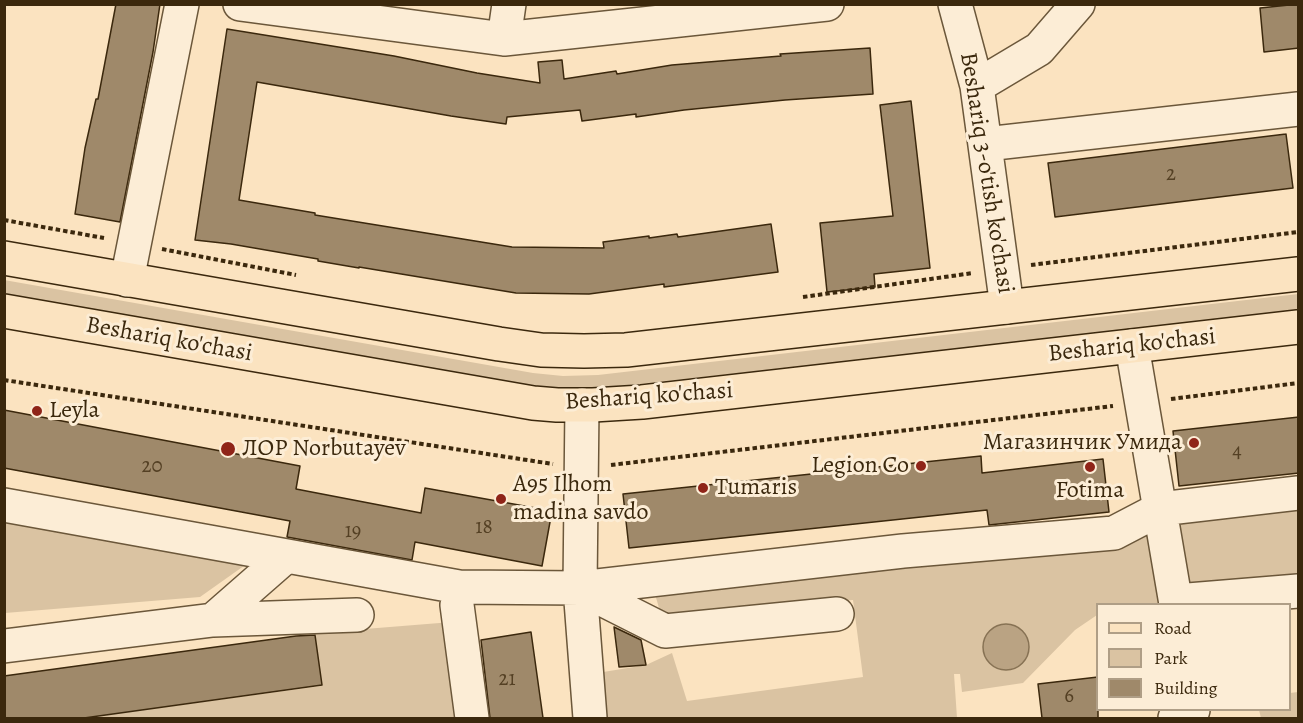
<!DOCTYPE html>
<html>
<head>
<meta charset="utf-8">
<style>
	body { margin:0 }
	#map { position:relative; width:1303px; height:723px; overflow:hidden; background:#fbe3c0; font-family:Alegreya,serif }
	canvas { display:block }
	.frame { position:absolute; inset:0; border:6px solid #3b280d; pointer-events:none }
	.legend { position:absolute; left:1096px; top:603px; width:195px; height:108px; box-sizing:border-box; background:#fcedd6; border:2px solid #af9e86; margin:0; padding:8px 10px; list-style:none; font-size:18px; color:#3b280d }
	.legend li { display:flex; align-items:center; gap:12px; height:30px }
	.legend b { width:30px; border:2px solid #af9e86 }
</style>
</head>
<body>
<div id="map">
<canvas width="1303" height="723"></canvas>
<div class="frame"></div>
<ul class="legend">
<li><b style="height:8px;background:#fbe3c0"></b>Road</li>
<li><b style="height:16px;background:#dac3a2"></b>Park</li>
<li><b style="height:16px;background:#9f896a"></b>Building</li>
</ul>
</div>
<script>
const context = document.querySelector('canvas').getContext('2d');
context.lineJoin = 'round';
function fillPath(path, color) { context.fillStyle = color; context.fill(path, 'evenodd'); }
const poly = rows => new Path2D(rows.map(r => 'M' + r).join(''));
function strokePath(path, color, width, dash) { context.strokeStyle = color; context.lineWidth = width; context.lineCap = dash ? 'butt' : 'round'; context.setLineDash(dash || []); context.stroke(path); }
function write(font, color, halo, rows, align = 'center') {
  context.font = font + ' Alegreya,serif'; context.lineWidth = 6; context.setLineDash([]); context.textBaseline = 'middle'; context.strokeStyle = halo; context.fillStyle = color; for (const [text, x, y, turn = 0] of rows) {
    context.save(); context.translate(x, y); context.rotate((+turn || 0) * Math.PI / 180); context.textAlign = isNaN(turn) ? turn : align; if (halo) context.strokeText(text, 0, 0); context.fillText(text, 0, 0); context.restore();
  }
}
const green = poly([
	[4,280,533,373,563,376,598,375,1298,294,1298,312,583,390,533,387,5,294],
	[1298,504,1298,581,1182,592,1169,517],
	[1160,509,1171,604,1098,604,1097,615,1075,630,1023,683,962,692,960,674,954,674,957,718,590,718,585,675,646,665,672,653,687,701,863,677,853,600,661,615,651,580,903,551],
	[4,519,248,563,200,597,5,613],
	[452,622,463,718,84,718,321,686,315,633],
	[1298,692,1298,718,1261,718,1259,710,1290,710,1290,693]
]);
const water = poly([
	'983 647a23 23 0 1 1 46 0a23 23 0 1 1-46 0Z'
]);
const building = poly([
	[116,4,160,4,153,52,120,222,75,214,85,148,96,99,98,99,116,4],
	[1299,4,1299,48,1264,52,1260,8,1299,4],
	[227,29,394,56,477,73,540,83,538,62,562,60,564,79,616,71,617,74,672,65,781,56,780,54,870,48,873,94,785,100,684,110,636,117,636,114,582,121,580,110,507,117,506,124,451,116,257,82,239,200,315,213,315,215,512,247,604,248,603,242,649,236,649,238,677,234,678,237,771,224,778,272,664,287,664,284,589,294,516,293,359,267,359,268,318,261,318,259,231,244,195,240,227,29],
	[911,101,930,268,874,274,875,287,827,292,820,223,893,216,880,105,911,101],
	[1286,134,1293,188,1055,217,1048,163,1286,134],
	[4,410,300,466,296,489,421,513,425,488,552,511,542,566,415,542,412,560,287,537,290,521,4,468,4,410],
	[1299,417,1299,473,1179,486,1173,431,1299,417],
	[981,456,982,473,1103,459,1109,512,989,525,987,510,629,548,623,494,981,456],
	[614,627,641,640,646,665,619,667,614,627],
	[531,632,543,718,490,718,481,640,531,632],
	[315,635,322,685,84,718,4,718,4,676,296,636,315,635],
	[1098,677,1098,718,1042,718,1038,684,1098,677]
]);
const path = poly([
	[4,220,104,238],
	[162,249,296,275],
	[1031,265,1298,232],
	[803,297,973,273],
	[4,380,553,464],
	[1171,399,1298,383],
	[611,465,1113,406]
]);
const minor = poly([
	[240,4,504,39,827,4],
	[955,4,977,86,1007,307],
	[504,39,509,4],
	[977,86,1039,49,1078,4],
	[986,144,1298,109],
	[127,280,182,4],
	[1132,346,1176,604],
	[582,405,580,588,590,718],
	[4,505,459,587,580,588,903,551,1114,533,1160,509,1298,493],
	[580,588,665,631,837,614],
	[1176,601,1298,591],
	[457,605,472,718],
	[213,620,285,557],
	[4,646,213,620,357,615],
	[1175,718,1193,710]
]);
const major = poly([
	[4,258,499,344,541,350,584,351,626,350,1298,274],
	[4,311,533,403,557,405,593,405,642,402,1298,327]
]);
const markers = [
	[37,411,6,"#8f2418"],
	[1194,443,6,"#8f2418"],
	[228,449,8,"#8f2418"],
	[921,466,6,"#8f2418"],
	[1090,467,6,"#8f2418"],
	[703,488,6,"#8f2418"],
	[501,499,6,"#8f2418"]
];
const numberNames = [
	["2",1171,175],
	["4",1237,452],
	["20",152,467],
	["18",484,528],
	["19",353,532],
	["21",507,680],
	["6",1069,697]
];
const streetNames = [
	["Beshariq 3-o'tish ko'chasi",986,173,81],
	["Beshariq ko'chasi",169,340,10],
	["Beshariq ko'chasi",1132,346,-6],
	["Beshariq ko'chasi",649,397,-4]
];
const poiNames = [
	["Leyla",49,411],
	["Магазинчик Умида",1182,443,"right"],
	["ЛОР Norbutayev",242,449],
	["Legion Co",909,466,"right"],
	["A95 Ilhom",513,485],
	["madina savdo",513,513],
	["Tumaris",715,488],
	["Fotima",1090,491,"center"]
];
fillPath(green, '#dac3a2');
fillPath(water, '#baa383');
strokePath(water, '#877254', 1.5);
fillPath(building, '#9f896a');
strokePath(building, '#3b280d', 1.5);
strokePath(minor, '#6b573a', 36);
strokePath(major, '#3b280d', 36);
strokePath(path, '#3b280d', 4, [4.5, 3]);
strokePath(minor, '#fcedd6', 33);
strokePath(major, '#fbe3c0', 33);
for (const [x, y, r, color] of markers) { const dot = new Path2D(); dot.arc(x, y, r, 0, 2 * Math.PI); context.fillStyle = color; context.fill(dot); strokePath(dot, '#fcedd6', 2); }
write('21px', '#544024', null, numberNames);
write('24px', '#3b280d', '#fcedd6', streetNames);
write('24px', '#3b280d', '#fcedd6', poiNames, 'left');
</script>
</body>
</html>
